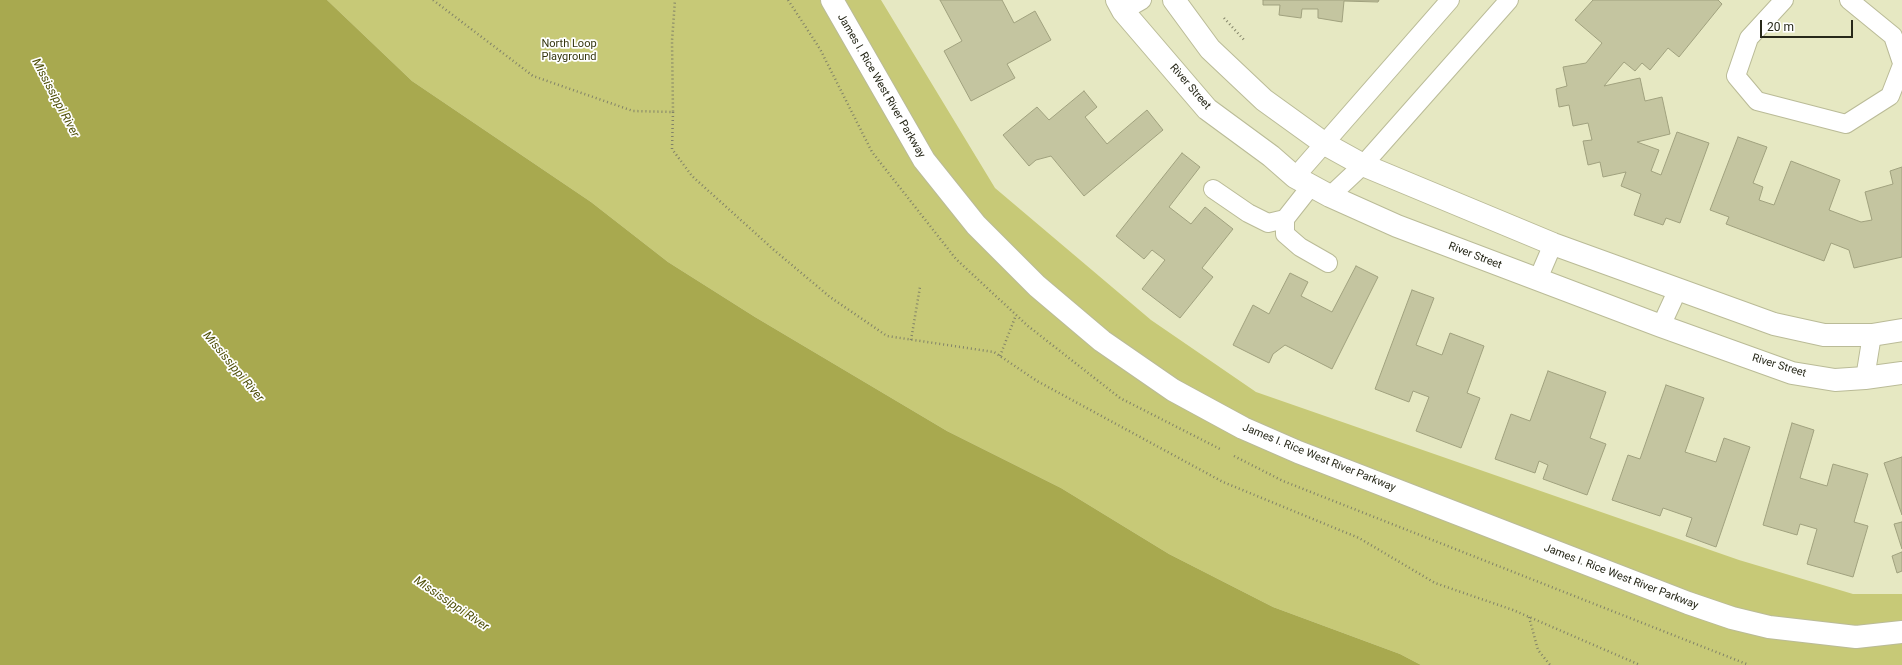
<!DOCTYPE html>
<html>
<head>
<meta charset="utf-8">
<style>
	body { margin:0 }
	#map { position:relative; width:1902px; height:665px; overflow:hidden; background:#e6e8c2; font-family:Roboto,sans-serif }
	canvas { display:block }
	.scale { position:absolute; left:1760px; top:20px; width:93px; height:18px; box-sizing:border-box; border:2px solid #272819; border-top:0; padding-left:5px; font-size:12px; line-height:14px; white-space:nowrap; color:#272819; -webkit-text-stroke:3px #fff; paint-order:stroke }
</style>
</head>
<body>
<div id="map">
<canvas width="1902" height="665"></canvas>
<div class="scale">20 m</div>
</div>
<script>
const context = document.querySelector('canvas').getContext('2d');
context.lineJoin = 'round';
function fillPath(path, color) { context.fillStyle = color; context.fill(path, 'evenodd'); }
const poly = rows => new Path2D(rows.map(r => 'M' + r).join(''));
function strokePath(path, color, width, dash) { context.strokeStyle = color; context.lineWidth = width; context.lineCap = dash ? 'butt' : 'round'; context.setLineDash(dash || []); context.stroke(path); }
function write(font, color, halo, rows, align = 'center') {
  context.font = font + ' Roboto,sans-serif'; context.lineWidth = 3.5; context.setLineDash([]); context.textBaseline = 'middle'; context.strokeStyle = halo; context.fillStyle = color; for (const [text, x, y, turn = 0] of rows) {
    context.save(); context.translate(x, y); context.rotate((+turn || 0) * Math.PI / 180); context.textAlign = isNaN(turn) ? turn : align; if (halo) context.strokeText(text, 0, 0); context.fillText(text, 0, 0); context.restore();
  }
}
const green = poly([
	[327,0,881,0,995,188,1151,320,1256,392,1739,560,1853,594,1902,594,1902,665,1421,665,1400,654,1273,607,1169,554,1061,488,947,431,755,317,668,262,591,202,412,81]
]);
const water = poly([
	[0,0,327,0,412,81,591,202,668,262,755,317,947,431,1061,488,1169,554,1273,607,1400,654,1421,665,0,665]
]);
const building = poly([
	[940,0,1002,0,1014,23,1035,11,1051,40,1007,64,1015,78,971,101,944,51,962,41,940,0],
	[1263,0,1379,0,1378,2,1344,1,1342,22,1318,18,1318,9,1302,9,1301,18,1279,15,1280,5,1263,5,1263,0],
	[1593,0,1718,0,1722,4,1679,57,1668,48,1650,70,1642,63,1635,71,1624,62,1604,86,1640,78,1645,101,1662,97,1670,134,1637,142,1659,150,1651,171,1661,175,1677,132,1709,143,1680,223,1666,218,1663,225,1634,215,1641,194,1621,186,1626,172,1603,177,1600,162,1588,165,1583,141,1592,140,1588,123,1573,126,1569,105,1559,107,1556,89,1567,86,1563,67,1586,63,1602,43,1575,20,1593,0],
	[1084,91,1097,107,1085,117,1107,144,1147,110,1163,130,1084,196,1051,156,1036,160,1029,166,1003,135,1037,107,1049,120,1084,91],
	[1738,137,1767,147,1753,183,1763,187,1759,200,1774,205,1791,161,1840,180,1829,210,1861,222,1872,220,1865,192,1893,184,1890,171,1902,167,1902,257,1854,268,1849,250,1831,243,1824,261,1726,224,1729,217,1710,210,1738,137],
	[1182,153,1200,167,1169,207,1191,224,1205,207,1233,229,1202,268,1213,277,1180,318,1142,289,1165,260,1152,250,1144,259,1116,236,1182,153],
	[1356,266,1378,277,1332,369,1285,345,1273,354,1269,363,1233,345,1253,305,1269,314,1290,273,1308,282,1301,296,1332,312,1356,266],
	[1412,290,1434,298,1416,345,1442,355,1450,333,1484,346,1467,393,1480,398,1461,448,1416,431,1429,397,1413,391,1409,402,1375,389,1412,290],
	[1548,371,1606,392,1590,438,1606,444,1587,495,1543,479,1548,465,1539,461,1535,473,1495,459,1511,414,1530,421,1548,371],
	[1666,385,1704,398,1685,452,1716,462,1724,438,1750,447,1716,547,1686,536,1692,518,1663,508,1660,516,1612,500,1628,455,1640,459,1666,385],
	[1792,423,1814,430,1800,478,1827,486,1833,464,1868,474,1854,522,1868,526,1853,577,1807,564,1817,529,1800,524,1797,535,1763,525,1792,423],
	[1902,457,1902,515,1884,463,1902,457],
	[1902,522,1902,549,1894,524,1902,522],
	[1902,552,1902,571,1897,573,1892,556,1902,552]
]);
const path = poly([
	[433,0,533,76,633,111,673,112,672,41,675,0],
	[788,0,820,49,872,152,956,259,1028,326,1120,398,1222,450],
	[1224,18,1245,41],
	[673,112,672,149,692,176,774,250,830,297,887,336,994,352,1037,381,1223,482,1359,538,1435,583,1513,610,1640,665],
	[911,340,920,287],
	[1000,356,1016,315],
	[1234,456,1283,481,1749,665],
	[1529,617,1538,650,1550,665]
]);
const lane = poly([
	[1784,0,1749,38,1736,76,1757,101,1846,124,1890,96,1902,65],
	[1849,0,1893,36,1902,63],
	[1123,11,1142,0],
	[1295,177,1450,0],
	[1311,186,1285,219,1285,234,1300,247,1328,263],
	[1213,189,1248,213,1268,223,1285,219],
	[1330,196,1363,165,1509,0],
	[1538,279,1553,244],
	[1661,326,1678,289],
	[1865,378,1872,335]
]);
const street = poly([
	[832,0,924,160,976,225,1037,286,1102,341,1173,390,1243,428,1298,452,1688,603,1732,618,1769,627,1856,637,1902,632],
	[1117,0,1123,11,1207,109,1271,156,1295,177,1330,196,1397,226,1661,326,1792,373,1835,380,1865,378,1902,373],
	[1174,0,1210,49,1264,100,1325,144,1363,165,1553,244,1774,324,1824,335,1872,335,1902,330]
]);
const parkNames = [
	["North Loop",569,44],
	["Playground",569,57]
];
const streetNames = [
	["James I. Rice West River Parkway",881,86,60],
	["River Street",1190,87,49],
	["River Street",1475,256,21],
	["River Street",1779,366,17],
	["James I. Rice West River Parkway",1319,458,22],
	["James I. Rice West River Parkway",1621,577,21]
];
const waterNames = [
	["Mississippi River",55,98,62],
	["Mississippi River",233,367,50],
	["Mississippi River",451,604,34]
];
fillPath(green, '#c7c977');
fillPath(water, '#a8a94f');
fillPath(building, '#c4c5a0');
strokePath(building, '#a0a17e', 1);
strokePath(lane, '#babb97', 20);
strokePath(street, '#babb97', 24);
strokePath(path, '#818268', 2.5, [1, 3]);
strokePath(lane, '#fff', 18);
strokePath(street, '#fff', 22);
write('11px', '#35360f', '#fff', parkNames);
write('11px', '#272819', '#fff', streetNames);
write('italic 12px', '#4e4e07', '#fff', waterNames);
</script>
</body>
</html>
